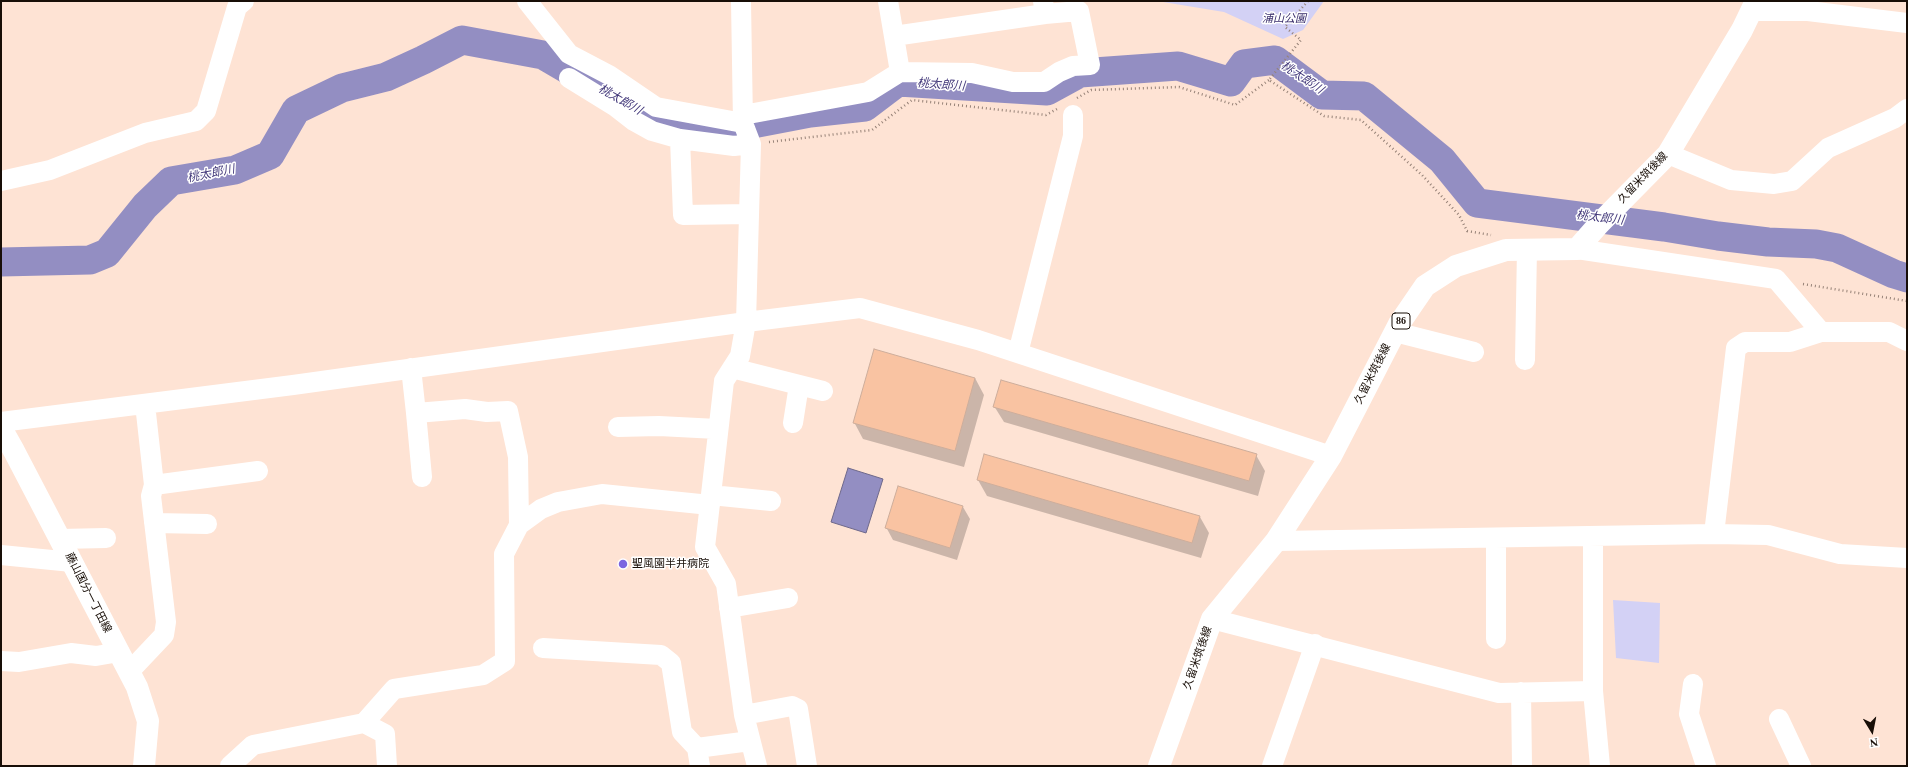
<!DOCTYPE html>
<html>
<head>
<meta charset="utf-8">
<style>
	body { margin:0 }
	#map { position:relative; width:1908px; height:767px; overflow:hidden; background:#fee3d4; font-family:"Times New Roman",serif }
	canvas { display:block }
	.frame { position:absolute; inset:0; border:2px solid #180e07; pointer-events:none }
	.north { position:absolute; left:1852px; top:711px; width:40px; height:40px; -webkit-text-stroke:3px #fff; paint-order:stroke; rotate:170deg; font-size:11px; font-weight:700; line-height:16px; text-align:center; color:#180e07 }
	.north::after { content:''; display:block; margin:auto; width:14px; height:18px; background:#180e07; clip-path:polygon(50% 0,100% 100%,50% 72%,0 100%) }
</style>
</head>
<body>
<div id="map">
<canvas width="1908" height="767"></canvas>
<div class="frame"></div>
<div class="north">N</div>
</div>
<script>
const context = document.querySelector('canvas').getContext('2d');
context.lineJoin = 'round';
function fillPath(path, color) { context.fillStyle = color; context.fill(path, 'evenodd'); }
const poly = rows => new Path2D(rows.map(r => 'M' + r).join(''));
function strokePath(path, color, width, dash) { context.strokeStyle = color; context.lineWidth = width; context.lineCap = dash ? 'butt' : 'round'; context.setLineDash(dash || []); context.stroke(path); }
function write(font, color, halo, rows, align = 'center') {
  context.font = font + ' "Times New Roman","Noto Sans JP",serif'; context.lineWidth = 3; context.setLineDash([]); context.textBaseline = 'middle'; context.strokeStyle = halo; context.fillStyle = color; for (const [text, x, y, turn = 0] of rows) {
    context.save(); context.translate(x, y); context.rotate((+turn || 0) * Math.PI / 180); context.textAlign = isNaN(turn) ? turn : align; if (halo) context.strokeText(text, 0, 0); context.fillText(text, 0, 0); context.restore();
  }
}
const green = poly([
	[1157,1,1324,1,1303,30,1283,39,1224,12],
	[1613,600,1660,603,1659,663,1616,658]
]);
const water = poly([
	[848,468,883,479,866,533,831,522,848,468]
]);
const shadow = poly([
	[975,378,984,395,964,467,863,439,854,422],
	[994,406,1256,455,1265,471,1258,496,1004,422],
	[985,455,1200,517,1209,533,1201,558,987,496,978,480],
	[899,487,963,507,970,519,957,560,893,540,886,527]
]);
const river = poly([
	[1,262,90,260,107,253,145,206,171,181,235,170,270,155,296,110,342,88,386,77,423,60,462,40,543,55,649,117,737,127,810,113,865,107,898,82,1047,91,1080,73,1178,66,1231,82,1244,64,1275,60,1322,95,1364,96,1442,160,1477,203,1664,227,1718,236,1768,242,1816,244,1837,248,1894,274,1907,278]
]);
const building = poly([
	[874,349,975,378,955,451,853,423,874,349],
	[1001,380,1257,454,1249,481,993,407,1001,380],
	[984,454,1200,516,1192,543,977,480,984,454],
	[898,486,963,506,950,548,885,528,898,486]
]);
const path = poly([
	[1308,1,1285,27,1301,40,1269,80,1324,116,1361,120,1422,175,1459,215,1467,231,1491,235],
	[1077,98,1091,90,1179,87,1235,105,1269,80],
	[769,142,872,130,912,100,1046,115,1057,109],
	[1803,284,1907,301]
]);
const minor = poly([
	[527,1,569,54,609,75,656,107,743,123],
	[741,1,743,123,751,144,746,322,740,356,724,381,705,547,726,584,744,715,757,766],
	[1751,11,1808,11,1907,23],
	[894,36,1045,14,1043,1],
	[900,72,972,73,1013,82,1044,82,1059,72,1073,66,1090,65,1079,11,1045,14],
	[569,78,616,107,634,121,652,131,680,139],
	[743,115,868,92,900,72,888,1],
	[1668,154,1731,180,1774,184,1792,181,1828,148,1895,118,1907,109],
	[1,181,50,170,145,133,196,121,206,111,237,7,244,1],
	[749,214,683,215,680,139,734,146,751,144],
	[1577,249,1776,279,1821,332,1889,332,1907,341],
	[1395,332,1474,352],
	[1018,353,1073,136,1073,115],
	[1525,360,1527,249],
	[732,368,823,391],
	[416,413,422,477],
	[1,422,293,385,746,322,860,308,978,340,1331,456],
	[793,423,799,385],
	[618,427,659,426,717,429],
	[154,485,258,471],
	[711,495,771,501],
	[154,523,207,524],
	[519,525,541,509,558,502,602,494,710,505],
	[1714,534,1736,348,1745,342,1790,342,1821,332],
	[1593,536,1593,691,1600,766],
	[60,539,106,538],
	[1276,541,1714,534,1768,535,1840,554,1907,558],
	[1,555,72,562],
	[729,608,788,598],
	[1212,619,1499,693,1593,691],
	[1496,639,1496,538],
	[543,648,661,655,671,663,682,732,697,748],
	[1,661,19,662,71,653,96,656,119,652],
	[129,672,164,635,166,622,151,496,154,485,145,404],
	[1693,684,1689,714,1706,766],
	[1521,692,1522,765],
	[744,715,792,706,798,709,807,766],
	[1779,719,1801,766],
	[364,723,394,689,483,675,505,661,504,554,519,525,518,457,508,411,487,412,465,409,416,413,411,368],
	[230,766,253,745,364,723,385,734,387,766],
	[700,766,697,748,750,741],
	[1272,766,1315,644]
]);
const major = poly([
	[1,428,14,451,137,687,148,721,144,766],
	[1159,766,1212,619,1276,541,1331,456,1399,324,1425,286,1456,266,1506,250,1577,249,1599,224,1668,154,1742,30,1756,1]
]);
const markers = [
	[623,564,5,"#7c65e0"]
];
const shields = [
	[1401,321,18]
];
const shieldNames = [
	["86",1401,321]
];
const parkNames = [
	["浦山公園",1284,19]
];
const streetNames = [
	["久留米筑後線",1643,178,-46],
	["久留米筑後線",1373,374,-63],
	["藤山国分一丁田線",88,593,63],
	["久留米筑後線",1198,658,-71]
];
const poiNames = [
	["聖風園半井病院",632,564]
];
const waterNames = [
	["桃太郎川",1302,78,34],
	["桃太郎川",941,85,4],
	["桃太郎川",620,100,30],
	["桃太郎川",211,174,-11],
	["桃太郎川",1600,218,7]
];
fillPath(green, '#d3d1f5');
fillPath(water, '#938ec2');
strokePath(water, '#6e688a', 1);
fillPath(shadow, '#0003');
strokePath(river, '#938ec2', 29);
fillPath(building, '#f9c3a2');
strokePath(building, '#cdad9b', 1);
strokePath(path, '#968277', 2.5, [1, 3]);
strokePath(minor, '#fff', 20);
strokePath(major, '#fff', 22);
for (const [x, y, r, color] of markers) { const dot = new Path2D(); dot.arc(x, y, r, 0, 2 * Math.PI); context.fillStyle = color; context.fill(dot); strokePath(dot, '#fff', 1.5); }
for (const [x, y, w] of shields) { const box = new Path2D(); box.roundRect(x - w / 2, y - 8, w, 16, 3); context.fillStyle = '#fff'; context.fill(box); strokePath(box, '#180e07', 1); }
write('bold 10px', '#180e07', null, shieldNames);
write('italic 11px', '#372b6a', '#fff', parkNames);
write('11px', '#180e07', '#fff', streetNames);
write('11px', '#180e07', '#fff', poiNames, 'left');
write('italic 12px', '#443a7b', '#fff', waterNames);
</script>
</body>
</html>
